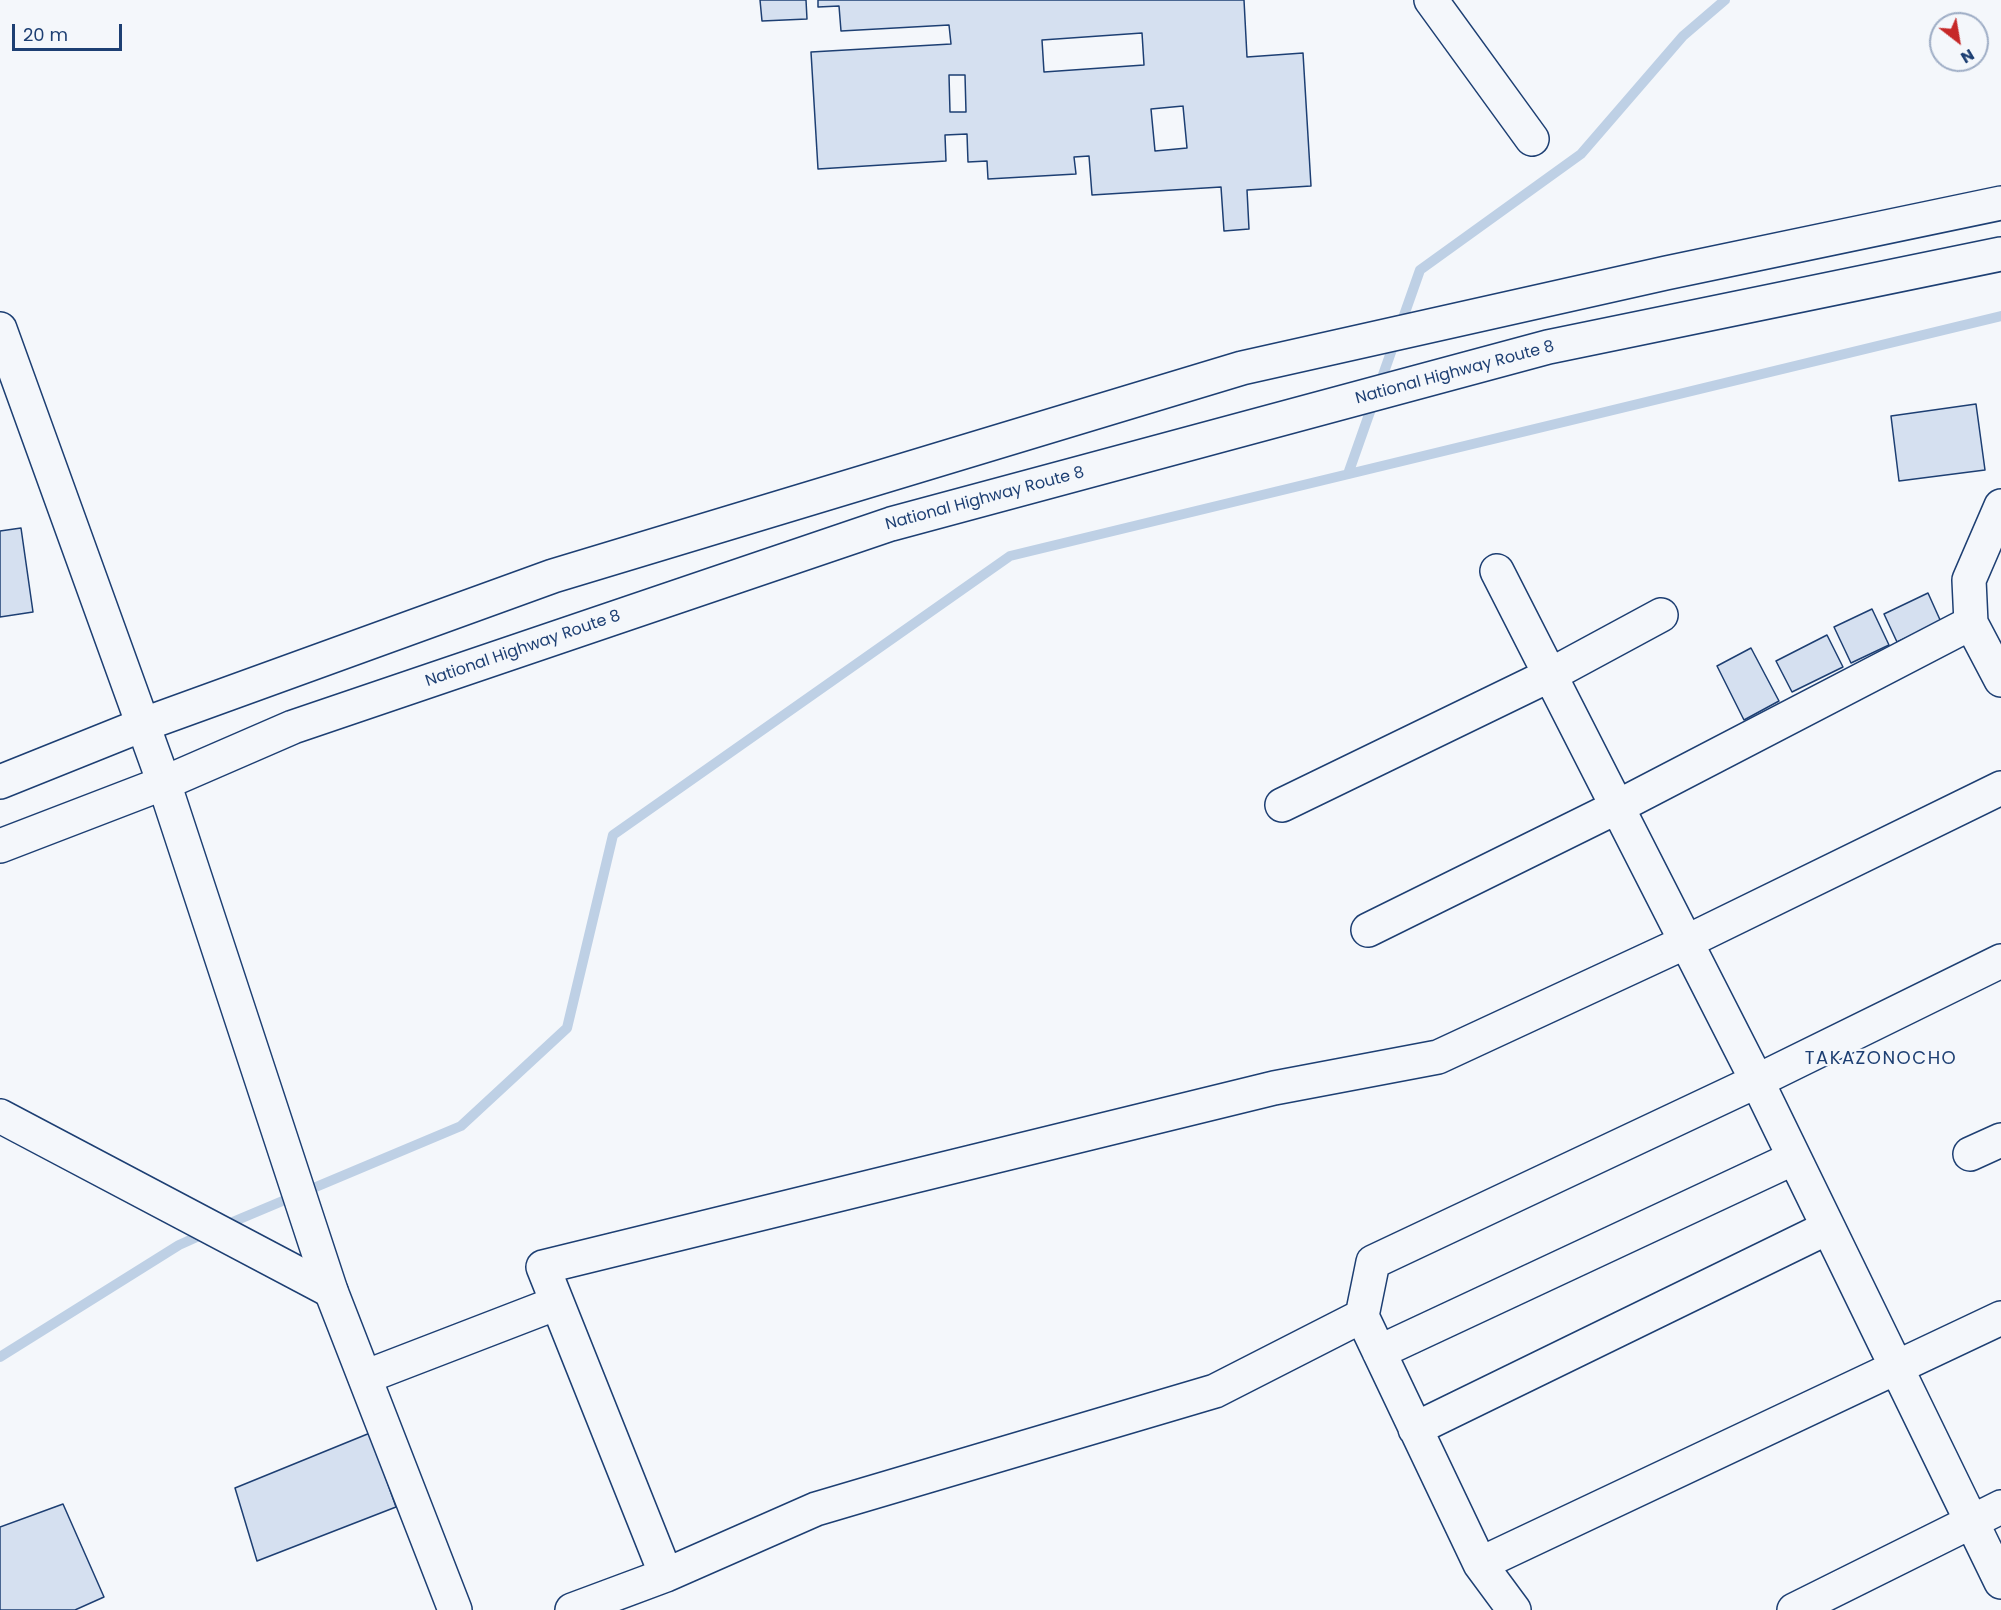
<!DOCTYPE html>
<html>
<head>
<meta charset="utf-8">
<style>
	body { margin:0 }
	#map { position:relative; width:2001px; height:1610px; overflow:hidden; background:#f4f7fb; font-family:Poppins,sans-serif }
	canvas { display:block }
	.north { position:absolute; left:1929px; top:12px; width:60px; height:60px; box-sizing:border-box; background:#f4f7fb; border:2px solid #9eadc5; border-radius:50%; rotate:149deg; font-size:16px; font-weight:700; line-height:24px; text-align:center; color:#1d3f73 }
	.north::after { content:''; display:block; margin:auto; width:21px; height:27px; background:#c62828; clip-path:polygon(50% 0,100% 100%,50% 72%,0 100%) }
	.scale { position:absolute; left:12px; top:24px; width:110px; height:27px; box-sizing:border-box; border:3px solid #1d3f73; border-top:0; padding-left:8px; font-size:18px; line-height:21px; white-space:nowrap; color:#1d3f73; -webkit-text-stroke:4px #f4f7fb; paint-order:stroke }
</style>
</head>
<body>
<div id="map">
<canvas width="2001" height="1610"></canvas>
<div class="north">N</div>
<div class="scale">20 m</div>
</div>
<script>
const context = document.querySelector('canvas').getContext('2d');
context.lineJoin = 'round';
const poly = rows => new Path2D(rows.map(r => 'M' + r).join(''));
function strokePath(path, color, width, dash) { context.strokeStyle = color; context.lineWidth = width; context.lineCap = dash ? 'butt' : 'round'; context.setLineDash(dash || []); context.stroke(path); }
function fillPath(path, color) { context.fillStyle = color; context.fill(path, 'evenodd'); }
function write(font, color, halo, rows, align = 'center') {
  context.font = font + ' Poppins,sans-serif'; context.lineWidth = 4.5; context.setLineDash([]); context.textBaseline = 'middle'; context.strokeStyle = halo; context.fillStyle = color; for (const [text, x, y, turn = 0] of rows) {
    context.save(); context.translate(x, y); context.rotate((+turn || 0) * Math.PI / 180); context.textAlign = isNaN(turn) ? turn : align; if (halo) context.strokeText(text, 0, 0); context.fillText(text, 0, 0); context.restore();
  }
}
const stream = poly([
	[1348,474,1420,270,1581,154,1683,36,1725,0],
	[223,1226,461,1126,567,1028,613,835,1010,556,2001,316],
	[0,1357,179,1245,208,1232]
]);
const building = poly([
	[760,0,806,0,807,19,762,21,760,0],
	[818,0,1244,0,1247,57,1303,53,1311,186,1247,190,1249,229,1224,231,1221,187,1092,195,1089,156,1074,157,1076,174,988,179,987,161,968,162,967,134,945,135,946,161,818,169,811,52,951,44,949,25,841,31,839,6,818,7,818,0],
	[1142,33,1144,65,1044,72,1042,40,1142,33],
	[949,75,965,75,966,112,950,112,949,75],
	[1183,106,1187,148,1155,151,1151,109,1183,106],
	[1976,404,1985,470,1899,481,1891,416,1976,404],
	[21,528,33,612,0,617,0,531,21,528],
	[1928,593,1941,622,1897,642,1884,614,1928,593],
	[1872,609,1889,645,1851,663,1834,627,1872,609],
	[1827,635,1843,667,1792,692,1776,661,1827,635],
	[1751,648,1779,701,1744,720,1717,666,1751,648],
	[370,1433,396,1507,257,1561,235,1488,370,1433],
	[63,1504,104,1597,75,1610,0,1610,0,1527,63,1504]
]);
const minor = poly([
	[1431,0,1532,139],
	[2001,506,1969,580,1971,623,2001,680],
	[1497,571,1757,1081,2001,1582],
	[1282,805,1550,675,1661,615],
	[1368,930,1617,807,1971,623],
	[0,1116,331,1291],
	[1970,1154,2001,1140],
	[1379,1352,1794,1158],
	[365,1377,557,1303],
	[1415,1429,1827,1228],
	[1480,1564,2001,1318],
	[666,1575,543,1267,1274,1088,1438,1057,1686,942,2001,788],
	[572,1610,666,1575,816,1509,1215,1391,1362,1316],
	[1514,1610,1480,1564,1362,1316,1373,1262,1757,1081,2001,961],
	[1794,1610,2001,1507]
]);
const tertiary = poly([
	[0,329,164,783,331,1291,455,1610]
]);
const trunk = poly([
	[0,782,142,725,553,576,1242,368,1666,273,2001,203],
	[0,846,164,783,293,727,891,524,1548,347,2001,254]
]);
const streetNames = [
	["National Highway Route 8",1455,373,-15],
	["National Highway Route 8",985,499,-15],
	["National Highway Route 8",523,649,-19]
];
const neighbourhoodNames = [
	["TAKAZONOCHO",1881,1059]
];
strokePath(stream, '#bed0e5', 10);
fillPath(building, '#d5e0f0');
strokePath(building, '#1d3f73', 1.5);
strokePath(minor, '#1d3f73', 36);
strokePath(tertiary, '#1d3f73', 36);
strokePath(trunk, '#1d3f73', 36);
strokePath(minor, '#f4f7fb', 33);
strokePath(tertiary, '#f4f7fb', 33);
strokePath(trunk, '#f4f7fb', 33);
write('16px', '#1d3f73', '#f4f7fb', streetNames);
context.letterSpacing = '1.5px';
write('18px', '#1d3f73', '#f4f7fb', neighbourhoodNames);
context.letterSpacing = '0px';
</script>
</body>
</html>
